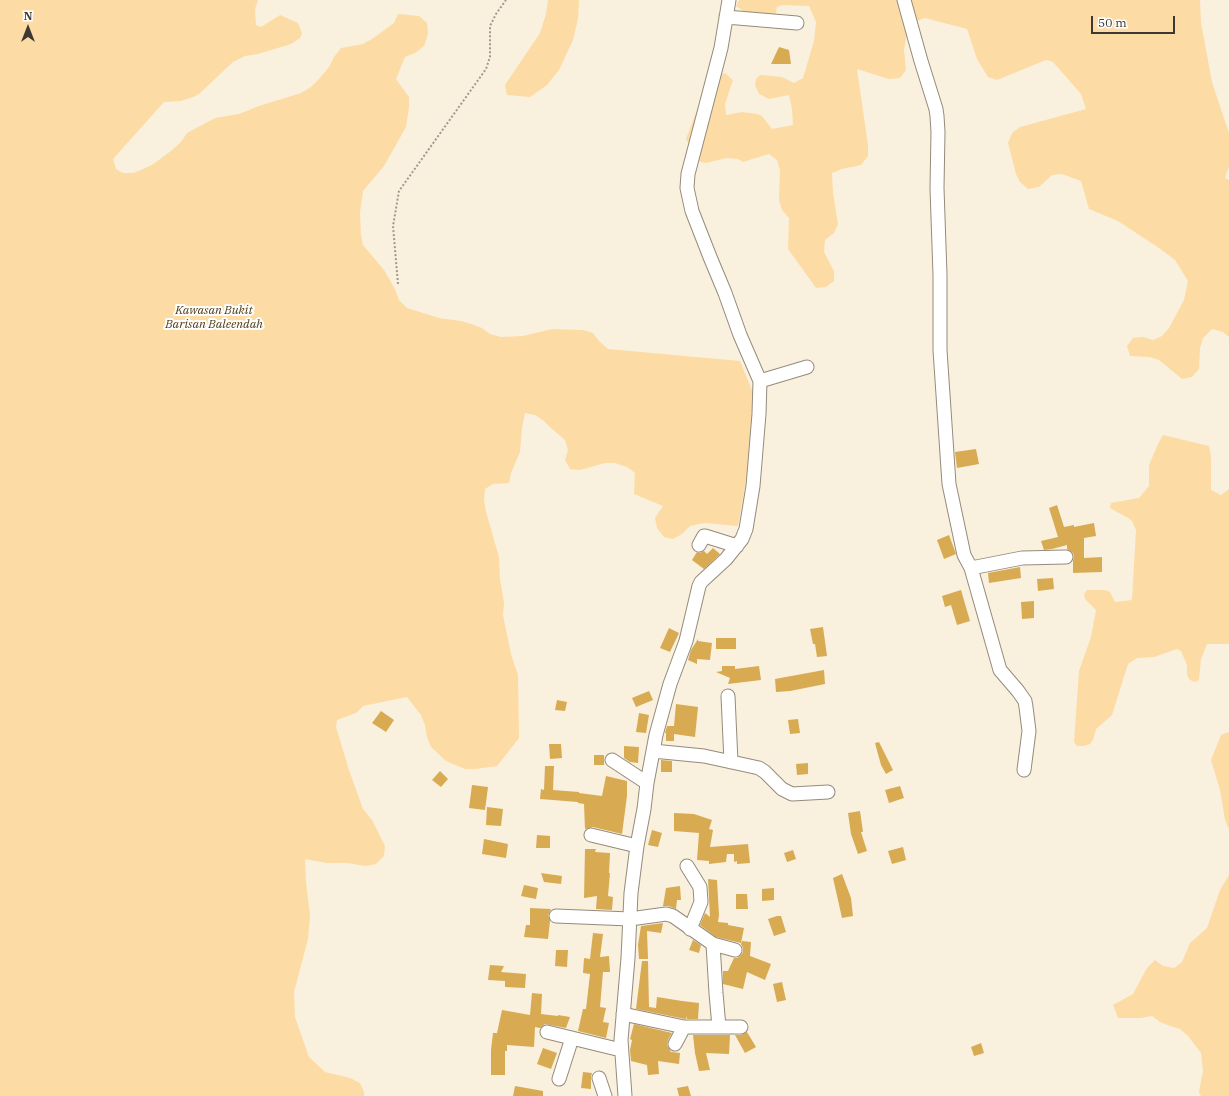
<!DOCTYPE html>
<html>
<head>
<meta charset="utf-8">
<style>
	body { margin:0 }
	#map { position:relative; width:1229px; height:1096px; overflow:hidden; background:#faf0de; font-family:"IBM Plex Serif",serif }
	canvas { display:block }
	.north { position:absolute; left:8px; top:8px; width:40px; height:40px; -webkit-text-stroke:3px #fefefe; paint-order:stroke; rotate:0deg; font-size:11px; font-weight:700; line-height:16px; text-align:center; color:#3d3932 }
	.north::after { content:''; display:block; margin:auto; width:14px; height:18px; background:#3d3932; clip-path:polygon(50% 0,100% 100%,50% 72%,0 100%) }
	.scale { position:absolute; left:1091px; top:16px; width:84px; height:18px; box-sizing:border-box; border:2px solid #3d3932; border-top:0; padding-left:5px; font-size:12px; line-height:14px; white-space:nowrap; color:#3d3932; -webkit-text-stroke:3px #fefefe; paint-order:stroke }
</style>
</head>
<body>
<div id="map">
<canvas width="1229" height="1096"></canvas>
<div class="north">N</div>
<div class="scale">50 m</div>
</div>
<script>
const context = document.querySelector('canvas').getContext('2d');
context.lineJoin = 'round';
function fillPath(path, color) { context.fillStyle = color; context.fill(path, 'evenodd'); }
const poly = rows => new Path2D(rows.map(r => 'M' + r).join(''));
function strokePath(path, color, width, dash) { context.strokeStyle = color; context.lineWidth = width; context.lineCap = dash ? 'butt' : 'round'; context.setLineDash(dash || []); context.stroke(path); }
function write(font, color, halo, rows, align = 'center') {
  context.font = font + ' "IBM Plex Serif",serif'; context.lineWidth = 4; context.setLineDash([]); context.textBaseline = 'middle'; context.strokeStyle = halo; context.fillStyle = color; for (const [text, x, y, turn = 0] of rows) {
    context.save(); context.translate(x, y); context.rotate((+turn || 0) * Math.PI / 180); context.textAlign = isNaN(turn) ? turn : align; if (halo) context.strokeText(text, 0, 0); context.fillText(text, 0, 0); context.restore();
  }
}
const green = poly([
	[0,0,258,0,255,9,256,25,261,27,280,15,298,23,302,33,300,38,291,44,258,54,245,56,233,62,199,94,193,97,181,101,164,102,113,159,116,169,123,173,134,173,152,165,171,151,181,142,187,133,215,118,239,114,259,106,301,93,311,87,319,79,329,67,334,57,341,48,363,44,372,39,394,23,398,14,419,16,427,23,428,34,424,46,415,53,405,57,396,79,409,97,409,107,406,127,384,166,363,191,360,213,361,235,363,245,384,270,395,289,399,300,407,308,439,318,461,321,471,324,482,328,490,334,501,337,523,336,552,329,583,330,593,333,599,341,608,349,740,361,756,400,749,463,738,526,704,523,690,526,682,534,673,539,664,537,657,528,655,518,663,506,634,494,635,473,627,467,615,463,605,463,580,470,570,469,565,460,568,450,565,440,551,428,544,421,535,415,525,413,522,428,520,452,511,473,509,483,493,484,485,489,484,500,486,512,499,557,500,579,504,603,503,615,511,654,518,675,519,738,497,766,476,769,465,769,446,761,431,747,427,737,425,725,421,715,407,697,363,706,356,713,337,720,336,727,349,770,363,809,372,820,385,846,384,856,376,864,366,866,347,863,326,863,305,859,306,882,310,915,308,939,294,992,295,1017,309,1057,325,1072,350,1078,360,1083,364,1092,364,1096,0,1096],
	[548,0,579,0,578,19,573,40,559,70,547,85,530,97,507,95,505,85,540,33,546,14],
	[739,0,1200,0,1201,23,1212,82,1229,133,1229,166,1225,178,1229,180,1229,337,1223,332,1212,329,1203,338,1200,348,1199,369,1192,377,1182,379,1159,360,1150,357,1130,356,1127,346,1133,338,1143,337,1153,340,1162,336,1169,328,1184,300,1188,281,1175,260,1159,248,1118,221,1089,209,1081,181,1062,174,1052,175,1039,187,1028,189,1020,182,1016,174,1008,143,1012,133,1020,127,1086,109,1081,94,1053,62,1046,60,997,80,988,77,977,59,967,29,925,18,909,24,904,50,906,70,900,78,889,79,857,69,868,145,868,156,861,165,842,169,832,173,833,193,838,224,834,233,825,240,824,252,834,271,834,281,826,287,816,288,788,249,789,218,782,210,779,200,780,170,777,160,769,154,743,162,738,159,727,158,706,163,700,162,686,139,709,79,725,73,733,80,725,104,726,115,742,112,757,114,762,116,772,129,793,125,792,109,789,95,769,99,759,94,755,85,756,79,760,75,782,77,794,83,803,78,814,41,816,22,809,6,782,5,777,7,775,17,789,28,789,30,786,30,761,23,736,6],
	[1163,435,1209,446,1211,457,1211,490,1221,495,1229,489,1229,644,1207,644,1201,659,1199,680,1195,682,1190,680,1187,675,1187,665,1181,651,1177,649,1154,657,1137,658,1128,664,1112,715,1096,729,1093,740,1090,744,1084,746,1077,746,1074,742,1079,671,1091,637,1096,610,1085,599,1084,594,1087,590,1105,590,1110,592,1115,602,1132,600,1136,530,1132,521,1128,518,1110,508,1111,503,1139,498,1149,486,1149,465,1158,444],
	[1229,732,1229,829,1225,820,1220,790,1211,760,1221,735],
	[1229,875,1229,1096,1201,1096,1199,1092,1203,1071,1201,1053,1188,1036,1180,1029,1170,1026,1160,1022,1152,1016,1140,1018,1118,1018,1113,1005,1133,994,1147,968,1155,960,1163,966,1174,968,1182,962,1190,943,1207,928,1220,890]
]);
const building = poly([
	[779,47,789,50,791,64,771,64],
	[976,449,979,464,957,468,955,452],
	[1057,505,1064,527,1074,525,1074,527,1094,523,1096,536,1084,538,1084,558,1102,557,1102,572,1073,573,1073,561,1074,556,1073,553,1067,549,1067,545,1052,549,1044,550,1041,541,1058,537,1049,508],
	[949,535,956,554,944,559,937,540],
	[713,548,720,554,704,569,692,560,697,552,700,553,704,551,707,554],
	[1020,567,1021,578,989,583,988,573],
	[1053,578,1054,589,1038,591,1037,579],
	[961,590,970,621,957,625,951,605,945,607,942,596],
	[1034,601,1034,618,1022,619,1021,602],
	[823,627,827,656,817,657,815,644,813,644,810,629],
	[669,628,679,633,670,652,660,648],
	[716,638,736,638,736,649,716,649],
	[698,639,698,641,712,643,710,660,697,659,697,664,688,660,691,650],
	[722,666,735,666,735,669,759,666,761,680,728,684,730,678,716,672,722,671],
	[824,670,825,684,790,691,776,692,775,679],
	[649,691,653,700,636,707,632,698],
	[557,700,567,702,565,711,555,710],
	[676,704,698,707,695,737,674,734,674,741,666,741,666,733,665,733,667,726,674,726],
	[381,711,394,720,386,732,372,723],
	[639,713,649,715,646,733,636,732],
	[798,719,800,733,790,734,788,720],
	[879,742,893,770,886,774,881,765,875,743],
	[549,744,561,744,562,758,550,759],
	[624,746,639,747,638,763,630,762,624,758],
	[594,755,604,755,604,765,594,765],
	[661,760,672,761,672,772,661,772],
	[808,763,808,774,797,775,796,764],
	[545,766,554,766,553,790,579,792,579,793,602,796,606,776,627,781,627,796,622,834,593,827,585,829,584,804,578,803,578,802,540,799,541,789,544,790],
	[440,771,448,779,441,787,432,780],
	[472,785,488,787,485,810,469,808],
	[900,786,904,798,889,803,885,790],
	[487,807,503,809,501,826,486,825],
	[860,811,863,832,861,832,867,851,858,854,851,834,848,813],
	[674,813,694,814,712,820,709,829,713,830,710,847,748,844,750,863,737,864,737,861,734,862,734,854,727,854,726,862,709,864,709,861,697,860,699,833,674,831],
	[652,830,662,833,658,847,648,845],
	[537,835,550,836,550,848,536,848],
	[484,839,508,844,506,858,482,854],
	[903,847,906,860,892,864,888,851],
	[585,849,596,849,595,852,610,853,609,873,610,873,608,896,613,897,612,910,596,909,597,896,584,898],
	[793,850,796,859,787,862,784,853],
	[541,873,562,876,561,884,544,882],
	[842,874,851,898,853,916,842,918,833,878],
	[708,879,717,880,719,915,718,922,728,923,728,925,744,928,741,943,716,937,700,925,705,913,710,917],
	[524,885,538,888,536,899,521,896],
	[680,886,681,900,677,900,676,909,668,906,663,906,666,888],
	[774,888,774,900,762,901,762,889],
	[736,894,747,894,748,909,736,909],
	[530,908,551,909,548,915,550,921,548,939,524,937,526,925,530,925],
	[777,916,781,916,786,932,774,936,768,919],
	[663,923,661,933,647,931,648,959,639,959,638,945,641,926],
	[593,933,603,934,600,957,609,956,610,972,603,972,600,1007,606,1008,603,1022,609,1023,606,1038,578,1031,583,1009,586,1009,590,974,583,973,584,958,590,959],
	[693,940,701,945,699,953,689,950],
	[742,941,751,942,750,956,771,964,765,980,747,972,743,989,723,984,723,971,728,971,734,958,737,958,741,955,743,952,743,948,741,944],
	[556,950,568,950,567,967,555,966],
	[642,961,648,961,649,1007,656,1008,657,997,682,1001,699,1003,698,1019,687,1019,686,1016,686,1019,685,1019,636,1009],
	[490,965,504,966,501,972,526,974,525,988,505,987,505,981,488,980],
	[782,982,786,1000,777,1002,773,984],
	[532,993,542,994,541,1014,558,1016,558,1015,570,1017,566,1028,545,1024,540,1028,535,1027,534,1047,507,1045,507,1051,505,1051,505,1075,491,1075,491,1050,493,1033,497,1033,502,1010,530,1015],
	[634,1024,672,1033,668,1040,667,1045,671,1052,680,1053,679,1064,658,1061,659,1074,648,1075,647,1065,631,1061,630,1050,632,1040,630,1039],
	[747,1032,756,1047,745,1053,735,1035,741,1035],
	[693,1035,730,1035,729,1054,706,1053,710,1070,699,1071,695,1053],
	[981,1043,984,1053,974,1056,971,1047],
	[543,1048,557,1053,551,1069,537,1064],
	[583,1072,592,1073,591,1077,591,1089,581,1088],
	[515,1086,543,1091,543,1096,513,1096],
	[688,1086,691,1096,679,1096,677,1088]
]);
const path = poly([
	[398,284,393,226,399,191,486,69,490,57,490,26,496,14,506,0]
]);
const minor = poly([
	[904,0,921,61,936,109,937,116,938,132,937,188,940,275,940,350,949,484,964,555,971,568,1022,558,1066,557],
	[726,17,797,23],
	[760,381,807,367],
	[699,545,704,536,705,536,737,546],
	[971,568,1000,670,1018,691,1025,701,1026,707,1029,731,1024,770],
	[728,696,731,762],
	[653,751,704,756,759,768,765,772,782,789,792,794,828,792],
	[612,760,647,783],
	[591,835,637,846],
	[687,866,700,887,701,902,690,929],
	[556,916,630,919,666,914,673,916,713,944,716,993,719,1027],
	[713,944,735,950],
	[623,1014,684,1027,741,1027],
	[547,1032,621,1050],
	[675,1044,684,1027],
	[599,1078,605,1096],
	[559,1079,572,1038],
	[625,1096,621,1040,628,958,631,893,637,846,644,809,647,783,656,735,670,684,686,641,699,586,701,582,726,559,742,539,746,529,753,486,759,414,760,381,740,335,725,293,710,257,692,211,687,188,688,174,721,48,729,0]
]);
const parkNames = [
	["Kawasan Bukit",214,311],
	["Barisan Baleendah",214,325]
];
fillPath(green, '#fcdca4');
fillPath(building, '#d8aa52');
strokePath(minor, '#948b7b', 15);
strokePath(path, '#a0998c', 2, [2, 2]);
strokePath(minor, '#fff', 13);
write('italic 12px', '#4e3a15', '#fefefe', parkNames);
</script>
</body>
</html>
